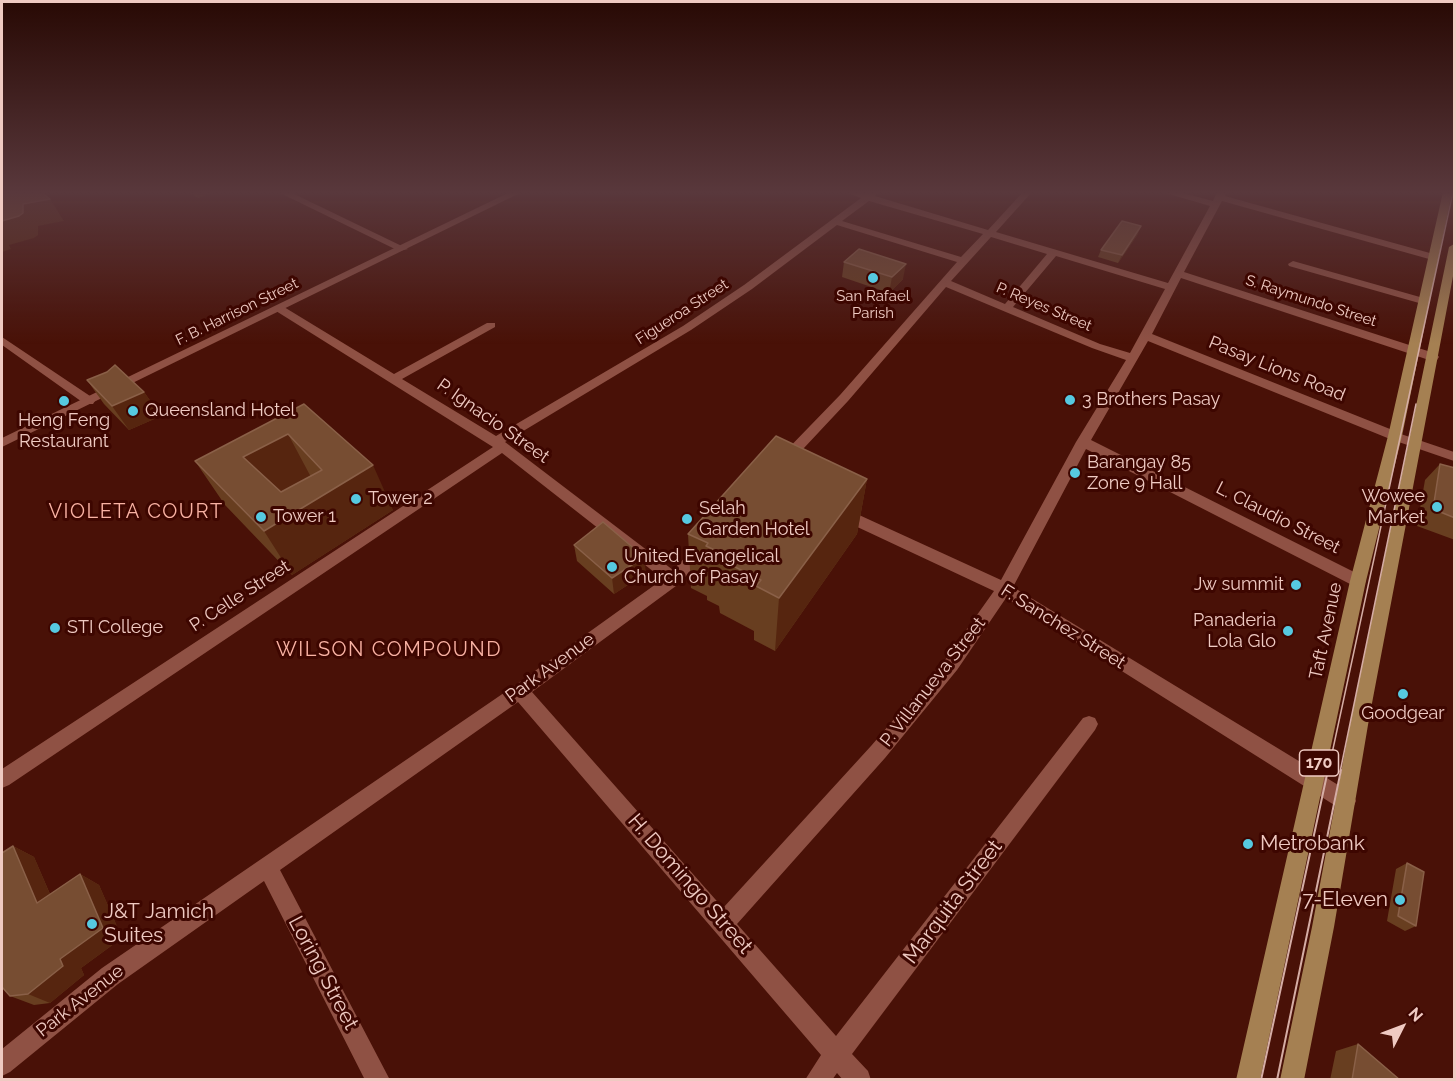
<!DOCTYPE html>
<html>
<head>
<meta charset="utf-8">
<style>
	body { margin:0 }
	#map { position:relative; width:1456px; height:1081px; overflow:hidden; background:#491107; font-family:Raleway,sans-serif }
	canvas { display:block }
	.frame { position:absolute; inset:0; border:3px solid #efcac2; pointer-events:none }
	.north { position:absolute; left:1372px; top:997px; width:60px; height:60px; -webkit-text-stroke:4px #3d0600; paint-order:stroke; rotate:48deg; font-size:16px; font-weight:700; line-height:24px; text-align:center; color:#efcac2 }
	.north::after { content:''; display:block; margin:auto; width:21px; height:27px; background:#efcac2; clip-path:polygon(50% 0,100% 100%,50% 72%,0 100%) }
</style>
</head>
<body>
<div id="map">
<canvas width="1456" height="1081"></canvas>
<div class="frame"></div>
<div class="north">N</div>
</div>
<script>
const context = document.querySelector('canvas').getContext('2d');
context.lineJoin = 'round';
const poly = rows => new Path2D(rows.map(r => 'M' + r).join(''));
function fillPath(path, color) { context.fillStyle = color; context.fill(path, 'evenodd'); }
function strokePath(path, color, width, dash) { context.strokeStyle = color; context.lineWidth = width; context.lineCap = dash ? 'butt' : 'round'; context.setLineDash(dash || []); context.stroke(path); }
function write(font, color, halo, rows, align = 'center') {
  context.font = font + ' Raleway,sans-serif'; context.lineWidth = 6; context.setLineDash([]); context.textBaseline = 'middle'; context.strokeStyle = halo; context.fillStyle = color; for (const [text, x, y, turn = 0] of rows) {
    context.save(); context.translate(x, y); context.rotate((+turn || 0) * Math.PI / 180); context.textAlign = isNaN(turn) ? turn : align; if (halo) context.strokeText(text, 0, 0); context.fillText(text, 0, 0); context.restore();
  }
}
const street = poly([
	[278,192,290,192,408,249,399,251,278,192],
	[846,192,879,192,875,196,988,230,1023,192,1032,192,996,232,1168,283,1210,206,1162,192,1179,192,1213,201,1217,192,1226,192,1225,196,1437,255,1437,259,1429,259,1222,201,1184,272,1437,354,1439,357,1437,360,1429,360,1181,278,1152,334,1400,433,1402,436,1395,440,1390,439,1148,341,1091,440,1364,577,1366,581,1364,585,1352,585,1086,449,1013,587,1353,794,1356,801,1353,808,1346,810,1339,808,1006,598,957,670,885,758,737,924,836,1036,1083,718,1089,716,1095,718,1098,724,1095,730,852,1054,868,1071,871,1080,843,1080,837,1073,832,1080,805,1080,821,1055,518,702,280,870,390,1080,365,1080,264,881,118,984,10,1072,2,1076,2,1049,102,968,514,686,663,579,502,453,9,785,2,788,2,769,493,447,276,311,276,307,284,307,394,374,487,323,495,323,495,327,402,379,496,436,683,326,744,285,861,198,846,192],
	[869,201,983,234,961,257,842,221,869,201],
	[837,225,957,262,840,395,779,458,777,461,779,464,789,464,848,401,946,287,1092,348,1126,360,1076,442,1001,580,846,509,836,509,834,513,836,517,994,591,945,660,871,746,723,908,532,692,680,583,710,549,707,545,697,545,673,570,505,442,691,330,752,289,837,225],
	[991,237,1047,254,1005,304,951,281,991,237],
	[1056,256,1165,289,1130,353,1100,344,1013,307,1056,256],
	[1293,261,1427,299,1428,301,1427,303,1419,303,1289,266,1288,264,1293,261],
	[2,337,93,398,95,401,93,404,85,404,2,345,2,337]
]);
const secondary = poly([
	[510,192,522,192,2,447,2,438,510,192],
	[1395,432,1454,452,1454,461,1390,439,1388,436,1395,432]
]);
const primary = poly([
	[1443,192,1452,192,1402,436,1366,581,1260,1080,1236,1080,1350,581,1388,436,1443,192],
	[1454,244,1454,271,1369,719,1334,927,1304,1080,1280,1080,1312,927,1351,719,1449,247,1454,244]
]);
const tramFar1 = poly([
	[1328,772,1453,192],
	[1340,772,1416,404]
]);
const tram = poly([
	[1261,1080,1328,770],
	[1277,1080,1341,770]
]);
const wall = poly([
	[189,192,213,192,198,198],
	[1138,234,1118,263,1098,257,1101,250],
	[844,262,903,279,889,293,842,277],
	[87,380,144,392,161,416,129,430,104,404],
	[304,404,393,510,292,575,225,505,195,461],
	[1440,464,1455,468,1455,540,1417,526,1425,480],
	[867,479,857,534,775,651,754,640,754,631,720,613,719,606,707,600,707,596,691,588,688,534],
	[574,545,646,573,614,594,577,561],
	[13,846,34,857,50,894,80,874,99,885,122,938,81,968,84,975,50,1003,34,1005,10,996],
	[1407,863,1416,926,1405,931,1387,921,1396,869],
	[1358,1044,1400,1080,1330,1080,1336,1051]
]);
const shadedWall = poly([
	[196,192,213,192,198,198],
	[50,199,64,221,38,226,38,235,34,238,9,245,11,249,2,252,2,221,23,204],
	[1141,226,1138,234,1118,263,1122,255],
	[906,264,903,279,889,293,892,277],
	[144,392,161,416,129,430,112,406],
	[288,434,312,479,270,501,243,457],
	[373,465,393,510,292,575,264,531],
	[867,479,857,534,775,651,779,598],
	[644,557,646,573,614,594,612,578],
	[13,846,34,857,58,913,37,903],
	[80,874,99,885,122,938,81,968,84,975,50,1003,28,994,60,959]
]);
const building = poly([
	[2,192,41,192,50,199,23,204,23,213,19,216,2,221,2,192],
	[1122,221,1141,226,1122,255,1101,250,1122,221],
	[859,249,906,264,892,277,844,262,859,249],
	[115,365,144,392,112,406,87,380,107,372,115,365],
	[304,404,373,465,264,531,195,461,304,404],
	[288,434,322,470,281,492,243,457,288,434],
	[776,436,867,479,779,598,756,586,761,580,719,559,723,554,706,546,708,543,688,534,776,436],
	[1440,464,1455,468,1455,518,1433,509,1440,464],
	[603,522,644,557,612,578,574,545,603,522],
	[13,846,37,903,80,874,103,928,60,959,63,966,28,994,10,996,2,987,2,853,13,846],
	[1407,863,1424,872,1416,926,1398,916,1407,863],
	[1358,1044,1400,1080,1352,1080,1358,1044]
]);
const markers = [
	[873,278,6,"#56c9e0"],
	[1070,400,6,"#56c9e0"],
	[64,401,6,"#56c9e0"],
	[133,411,6,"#56c9e0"],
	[1075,473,6,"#56c9e0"],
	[356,499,6,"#56c9e0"],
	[1437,507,6,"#56c9e0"],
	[261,517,6,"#56c9e0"],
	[687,519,6,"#56c9e0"],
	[612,567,6,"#56c9e0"],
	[1296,585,6,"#56c9e0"],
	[55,628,6,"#56c9e0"],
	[1288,631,6,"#56c9e0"],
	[1403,694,6,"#56c9e0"],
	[1248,844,6,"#56c9e0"],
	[1400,900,6,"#56c9e0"],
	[92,924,6,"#56c9e0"]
];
const farPoinames = [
	["San Rafael",873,296],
	["Parish",873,313]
];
const farStreetnames = [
	["S. Raymundo Street",1311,301,18],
	["P. Reyes Street",1044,307,23],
	["F. B. Harrison Street",237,312,-26],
	["Figueroa Street",682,312,-33]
];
const shields = [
	[1319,763,39]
];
const shieldNames = [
	["170",1319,763]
];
const streetNames = [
	["Pasay Lions Road",1277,369,22],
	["P. Ignacio Street",493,421,35],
	["L. Claudio Street",1278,518,27],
	["P. Celle Street",240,596,-33],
	["F. Sanchez Street",1063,627,32],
	["Taft Avenue",1326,631,-78],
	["Park Avenue",550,668,-36],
	["P. Villanueva Street",933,682,-52],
	["Park Avenue",80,1001,-38]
];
const poiNames = [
	["3 Brothers Pasay",1082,400],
	["Queensland Hotel",145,411],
	["Heng Feng",64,421,"center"],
	["Restaurant",64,442,"center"],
	["Barangay 85",1087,463],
	["Zone 9 Hall",1087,484],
	["Wowee",1425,497,"right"],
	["Market",1425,518,"right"],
	["Tower 2",368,499],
	["Selah",699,509],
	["Garden Hotel",699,530],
	["Tower 1",273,517],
	["United Evangelical",624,557],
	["Church of Pasay",624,578],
	["Jw summit",1284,585,"right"],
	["Panaderia",1276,621,"right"],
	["Lola Glo",1276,642,"right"],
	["STI College",67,628],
	["Goodgear",1403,714,"center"]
];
const neighbourhoodNames = [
	["VIOLETA COURT",136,512],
	["WILSON COMPOUND",389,650]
];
const nearPoinames = [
	["Metrobank",1260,844],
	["7-Eleven",1388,900,"right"],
	["J&T Jamich",104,912],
	["Suites",104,936]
];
const nearStreetnames = [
	["H. Domingo Street",690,884,49],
	["Marquita Street",953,902,-53],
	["Loring Street",323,973,62]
];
fillPath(street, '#8f5144');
fillPath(secondary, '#8f5144');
fillPath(primary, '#a58052');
strokePath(tramFar1, '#d5ada5', 1.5);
strokePath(tram, '#d5ada5', 2);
fillPath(wall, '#683e20');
fillPath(shadedWall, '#56250f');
fillPath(building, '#774d32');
strokePath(building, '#8a6048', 1.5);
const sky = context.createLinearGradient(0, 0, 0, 344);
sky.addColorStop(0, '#280904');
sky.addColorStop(0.56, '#59383c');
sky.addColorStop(1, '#59383c00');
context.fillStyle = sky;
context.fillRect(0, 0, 1456, 344);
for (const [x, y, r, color] of markers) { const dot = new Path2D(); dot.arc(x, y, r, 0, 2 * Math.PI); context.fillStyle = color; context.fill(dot); strokePath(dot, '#3d0600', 2); }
write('15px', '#efcac2', '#3d0600', farPoinames);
write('15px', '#efcac2', '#3d0600', farStreetnames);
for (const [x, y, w] of shields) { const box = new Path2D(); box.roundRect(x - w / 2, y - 13, w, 26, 4.5); context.fillStyle = '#3d0600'; context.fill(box); strokePath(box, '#efcac2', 1.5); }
write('bold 16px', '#efcac2', null, shieldNames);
write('18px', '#efcac2', '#3d0600', streetNames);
write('18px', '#efcac2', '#3d0600', poiNames, 'left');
context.letterSpacing = '1.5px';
write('20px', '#f9b2a3', '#3d0600', neighbourhoodNames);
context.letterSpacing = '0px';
write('21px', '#efcac2', '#3d0600', nearPoinames, 'left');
write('21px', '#efcac2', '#3d0600', nearStreetnames);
</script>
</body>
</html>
